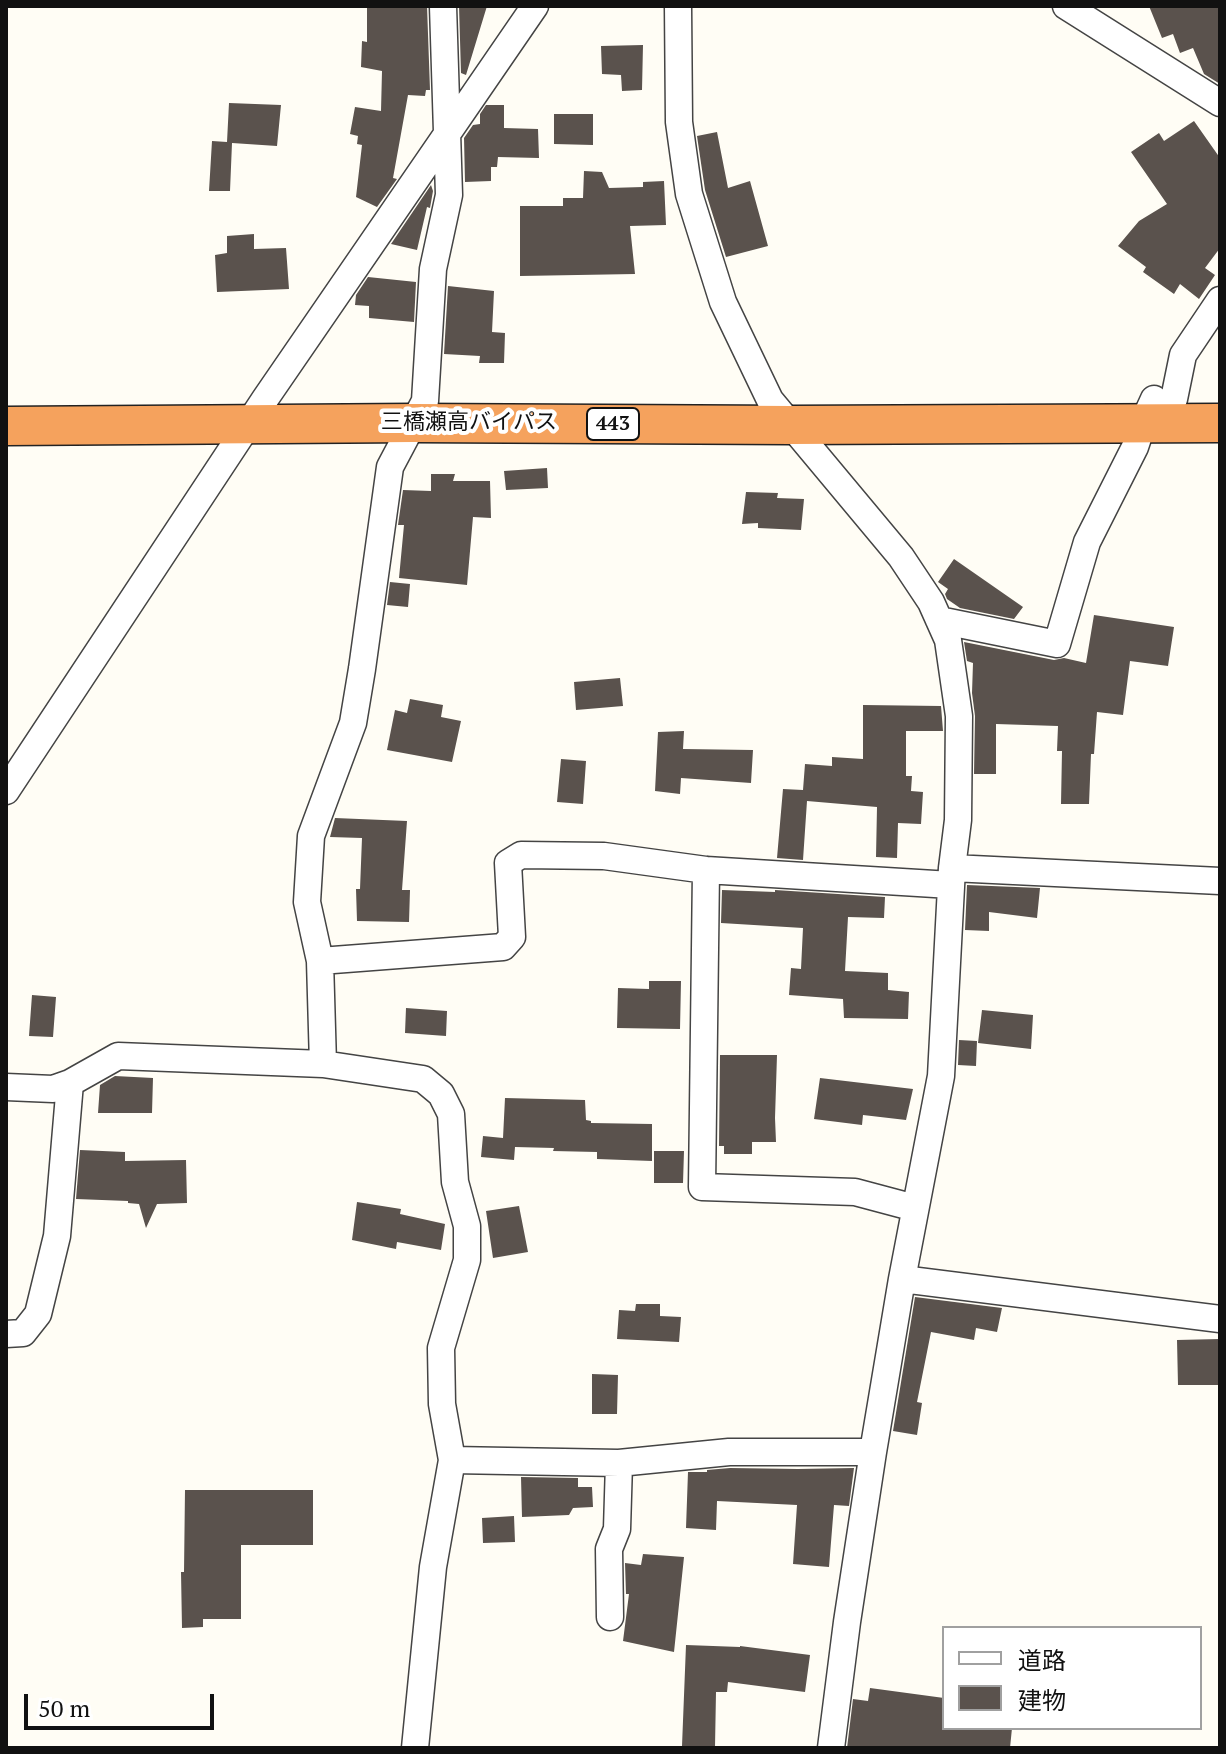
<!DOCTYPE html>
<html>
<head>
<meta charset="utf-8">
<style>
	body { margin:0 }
	#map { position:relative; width:1226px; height:1754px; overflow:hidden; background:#fffdf5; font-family:"PT Serif","Noto Sans JP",serif }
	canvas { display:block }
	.frame { position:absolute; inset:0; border:8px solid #111; pointer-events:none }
	.legend { position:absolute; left:942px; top:1626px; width:260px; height:104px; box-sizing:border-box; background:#fff; border:2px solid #a0a0a0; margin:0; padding:10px 14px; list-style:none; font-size:24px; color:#111 }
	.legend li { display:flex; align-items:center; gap:16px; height:40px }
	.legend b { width:40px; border:2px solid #a0a0a0 }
	.scale { position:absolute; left:24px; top:1694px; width:190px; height:36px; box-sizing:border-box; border:4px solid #111; border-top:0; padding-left:10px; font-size:24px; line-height:28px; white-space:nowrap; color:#111; -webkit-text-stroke:6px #fff; paint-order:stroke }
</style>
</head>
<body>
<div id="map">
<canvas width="1226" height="1754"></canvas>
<div class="frame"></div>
<ul class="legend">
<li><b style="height:10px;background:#fff"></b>道路</li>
<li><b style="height:22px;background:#5a524d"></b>建物</li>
</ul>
<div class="scale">50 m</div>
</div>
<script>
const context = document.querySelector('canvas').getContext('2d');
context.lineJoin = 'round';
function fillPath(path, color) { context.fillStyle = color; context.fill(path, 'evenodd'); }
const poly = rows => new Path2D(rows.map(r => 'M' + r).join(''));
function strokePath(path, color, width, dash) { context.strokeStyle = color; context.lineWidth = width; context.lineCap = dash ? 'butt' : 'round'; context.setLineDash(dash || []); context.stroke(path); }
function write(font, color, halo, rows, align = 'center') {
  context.font = font + ' "PT Serif","Noto Sans JP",serif'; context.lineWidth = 8; context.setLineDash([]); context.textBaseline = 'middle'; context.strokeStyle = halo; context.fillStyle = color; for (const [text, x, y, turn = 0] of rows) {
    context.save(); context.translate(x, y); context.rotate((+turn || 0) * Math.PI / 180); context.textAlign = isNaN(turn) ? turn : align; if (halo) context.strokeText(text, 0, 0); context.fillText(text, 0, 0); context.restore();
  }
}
const building = poly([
	[367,6,427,6,430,90,426,90,425,96,408,95,393,178,397,179,377,207,356,197,362,145,357,144,358,136,350,134,355,107,381,111,382,71,361,67,362,41,367,42],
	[459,6,487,6,466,75,461,73],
	[1149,6,1220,6,1220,84,1204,74,1193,48,1180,53,1173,34,1162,38],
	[643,45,642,90,622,91,621,75,602,74,601,46],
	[229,103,281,105,277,146,232,143,230,191,209,191,212,141,227,142],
	[486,105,504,105,504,128,538,129,539,158,498,157,497,167,491,167,491,181,465,182,464,138,473,125,480,124,480,114],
	[554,114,593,114,593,145,554,144],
	[1194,121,1220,158,1220,248,1205,268,1215,275,1199,299,1180,284,1174,294,1143,272,1146,267,1118,246,1139,221,1167,204,1131,152,1159,133,1164,141],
	[717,132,728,188,750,181,768,246,726,257,705,190,697,136],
	[584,171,602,172,609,188,643,187,643,182,664,181,666,225,630,226,635,274,520,276,520,206,563,206,563,198,583,198],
	[431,185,433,191,430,208,427,207,417,250,391,244],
	[254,234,254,249,286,248,289,289,217,292,215,255,227,253,227,236],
	[368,277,416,282,414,322,369,318,369,306,355,305,356,295],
	[448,286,494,291,492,332,505,333,504,363,479,363,480,356,444,354],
	[547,468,548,488,506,490,504,471],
	[431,474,455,474,453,481,490,481,491,518,473,517,467,585,399,578,404,525,398,525,403,490,431,491],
	[746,492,778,493,777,498,804,499,801,530,758,528,758,523,742,524],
	[954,559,1023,607,1014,619,960,608,947,599,945,594,948,589,938,582],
	[390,582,410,584,408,607,387,605],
	[1094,615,1174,627,1168,666,1130,661,1123,715,1097,712,1094,754,1091,754,1089,804,1061,804,1062,751,1057,751,1058,726,996,724,996,774,974,774,975,716,972,693,973,663,967,661,964,642,1054,660,1064,658,1086,663],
	[620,678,623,706,576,710,574,682],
	[410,699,443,705,441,717,461,721,452,762,387,750,395,710,407,713],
	[863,705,941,706,943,731,906,731,906,776,912,776,911,791,923,792,921,824,898,823,897,858,876,857,877,807,807,801,803,860,777,858,783,789,803,790,805,764,832,766,832,757,863,759],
	[684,731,683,749,753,750,751,783,681,778,680,794,655,791,658,732],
	[561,759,586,761,583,804,557,802],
	[335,818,407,821,402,890,410,890,409,922,357,921,356,889,360,889,362,838,330,837],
	[967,885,1040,888,1037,918,989,912,989,931,965,930],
	[722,890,775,892,775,890,885,897,884,918,848,917,845,971,888,973,888,990,909,992,908,1019,844,1018,843,999,789,995,791,968,801,969,803,928,721,923],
	[649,981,681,981,680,1029,617,1028,618,988,649,989],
	[32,995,56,997,53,1037,29,1036],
	[406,1008,447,1011,446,1036,405,1033],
	[982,1010,1033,1015,1031,1049,978,1043],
	[959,1040,977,1041,976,1066,958,1065],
	[720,1055,777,1055,775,1118,776,1142,752,1142,752,1154,724,1154,724,1146,719,1146],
	[115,1076,153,1078,152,1113,98,1113,100,1085],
	[820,1078,913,1089,906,1120,863,1115,862,1125,814,1119],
	[505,1098,585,1100,586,1120,591,1121,591,1123,652,1124,652,1161,597,1159,597,1152,553,1151,554,1148,515,1147,514,1160,481,1157,483,1136,503,1138],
	[80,1150,125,1152,125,1161,186,1160,187,1203,157,1204,146,1228,139,1204,128,1203,128,1201,76,1199],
	[654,1151,684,1151,683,1183,654,1183],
	[357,1202,401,1209,400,1214,445,1224,441,1250,397,1242,396,1249,352,1240],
	[519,1206,528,1252,493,1258,486,1211],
	[915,1297,1002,1308,997,1332,976,1328,974,1340,931,1332,917,1402,922,1403,917,1435,893,1431],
	[636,1304,660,1304,660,1316,681,1317,679,1342,617,1339,619,1310,635,1311],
	[1220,1339,1220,1385,1178,1385,1177,1340],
	[592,1374,618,1375,617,1414,592,1414],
	[730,1468,798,1469,854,1468,849,1506,834,1505,829,1567,793,1564,797,1505,717,1501,716,1530,686,1528,688,1472,707,1472,707,1470],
	[521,1477,578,1478,578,1487,592,1487,593,1507,573,1508,569,1515,522,1517],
	[185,1490,313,1490,313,1545,241,1545,241,1619,203,1619,203,1627,182,1628,181,1572,184,1572],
	[514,1516,515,1542,483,1543,482,1518],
	[643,1554,684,1557,674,1652,623,1641,629,1594,626,1594,625,1563,641,1565],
	[686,1645,740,1647,740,1646,810,1655,805,1692,728,1682,727,1692,716,1692,715,1747,682,1746],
	[870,1688,944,1698,944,1728,1012,1728,1010,1748,847,1748,853,1699,868,1701]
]);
const minor = poly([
	[678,6,679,122,689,194,723,302,770,400,901,557,931,602,948,640,959,716,958,820,952,868,941,1076,902,1279,873,1452,847,1622,831,1748],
	[1066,6,1220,103],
	[1174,399,1183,355,1220,300],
	[939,620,1057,644,1087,542,1135,447,1143,423,1154,399],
	[6,791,265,399,535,6],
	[952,868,1220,881],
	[706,870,702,1187,855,1192,915,1208],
	[320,961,503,947,512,937,508,863,521,855,604,856,706,870,951,885],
	[323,1064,320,961,307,902,311,836,353,723,362,669,390,467,425,401,433,269,449,195,443,6],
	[6,1087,53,1089,70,1083,118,1056,323,1064,423,1079,441,1094,451,1114,455,1182,467,1226,467,1260,441,1348,442,1404,452,1460,433,1567,415,1748],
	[902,1279,1220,1319],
	[6,1334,23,1333,38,1314,57,1236,70,1083],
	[452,1460,619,1463,729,1452,873,1452],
	[610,1617,609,1549,617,1529,619,1463]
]);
const highway = poly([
	[6,426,414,423,791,425,1220,423]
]);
const shields = [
	[613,424,52]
];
const shieldNames = [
	["443",613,424]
];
const streetNames = [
	["三橋瀬高バイパス",469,423]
];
fillPath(building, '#5a524d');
strokePath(minor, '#444', 29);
strokePath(highway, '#222', 41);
strokePath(minor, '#fff', 26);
strokePath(highway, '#f5a25d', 38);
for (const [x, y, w] of shields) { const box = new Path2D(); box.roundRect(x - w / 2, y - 16, w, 32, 6); context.fillStyle = '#fff'; context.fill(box); strokePath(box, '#111', 2); }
write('bold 20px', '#111', null, shieldNames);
write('22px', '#111', '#fff', streetNames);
</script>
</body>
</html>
